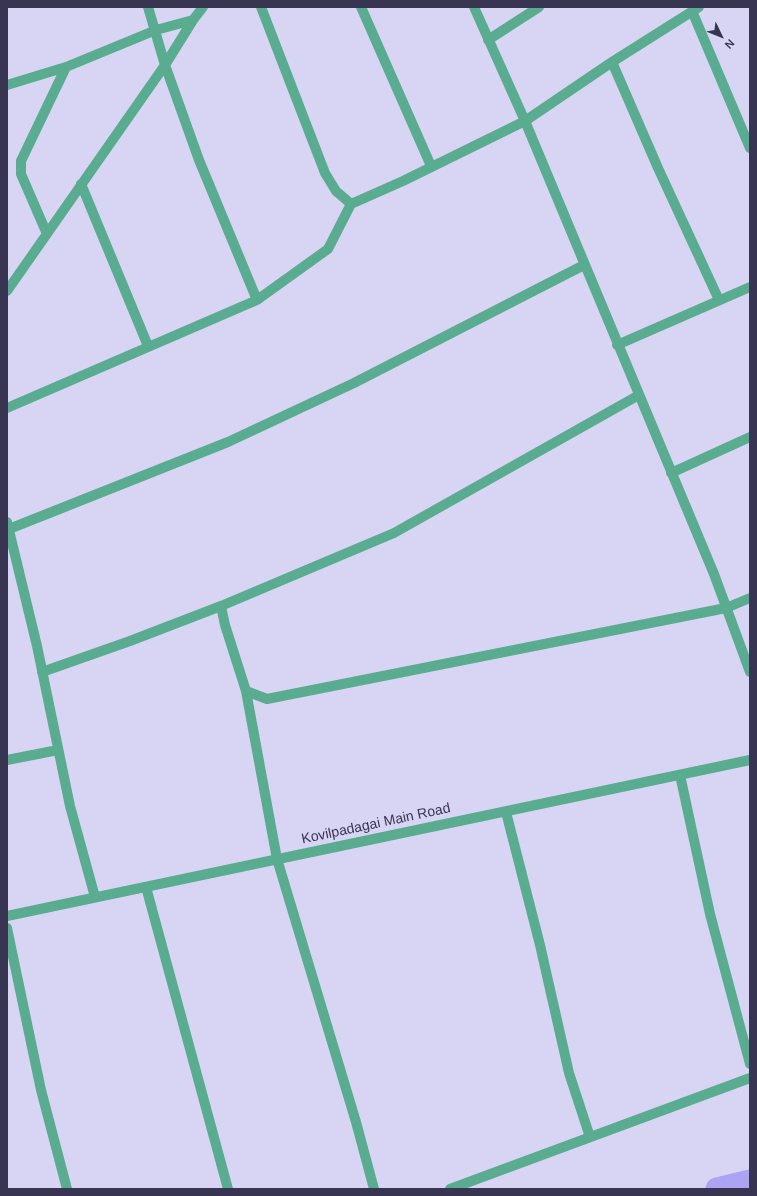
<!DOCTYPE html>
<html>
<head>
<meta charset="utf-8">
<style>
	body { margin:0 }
	#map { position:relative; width:757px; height:1196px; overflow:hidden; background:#d7d5f3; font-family:Arial,sans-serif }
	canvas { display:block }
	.frame { position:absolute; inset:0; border:8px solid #383552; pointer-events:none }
	.north { position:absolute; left:701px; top:16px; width:40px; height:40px; -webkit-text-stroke:3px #d7d5f3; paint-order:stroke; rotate:133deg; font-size:11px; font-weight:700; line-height:16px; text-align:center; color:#383552 }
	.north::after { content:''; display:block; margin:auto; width:14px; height:18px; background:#383552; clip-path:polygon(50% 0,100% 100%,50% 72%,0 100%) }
</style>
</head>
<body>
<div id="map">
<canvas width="757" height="1196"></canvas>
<div class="frame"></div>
<div class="north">N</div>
</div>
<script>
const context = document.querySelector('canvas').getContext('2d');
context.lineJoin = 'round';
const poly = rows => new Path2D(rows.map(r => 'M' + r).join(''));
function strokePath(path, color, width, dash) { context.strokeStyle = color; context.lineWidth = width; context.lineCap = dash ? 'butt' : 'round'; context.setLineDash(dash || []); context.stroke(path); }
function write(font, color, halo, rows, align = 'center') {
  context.font = font + ' Arial,sans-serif'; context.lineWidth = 3; context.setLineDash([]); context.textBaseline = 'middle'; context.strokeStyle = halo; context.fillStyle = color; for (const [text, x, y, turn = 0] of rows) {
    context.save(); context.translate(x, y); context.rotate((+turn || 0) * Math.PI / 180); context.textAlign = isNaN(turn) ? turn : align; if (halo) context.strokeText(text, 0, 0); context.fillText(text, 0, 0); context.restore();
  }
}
const canal = poly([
	[717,1189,750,1181]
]);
const minor = poly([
	[203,7,193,20,165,65,199,160,257,300],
	[261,7,325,173,336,191,351,204,403,181,525,121,612,62,699,7],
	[361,7,431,166],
	[474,7,525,121,714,574,750,672],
	[692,11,750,148],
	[488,40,539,7],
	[612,62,658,168,719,300],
	[7,85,66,67,156,30,193,20],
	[81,184,148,346],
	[47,234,21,174,21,161,66,67],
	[7,291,165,65,148,7],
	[617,345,750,287],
	[7,408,257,300,328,249,351,204],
	[671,473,750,437],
	[7,522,37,646,70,806,95,897],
	[9,529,228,442,354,383,584,265],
	[221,606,225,625,246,691,267,699,726,608,750,598],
	[42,672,130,641,221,606,394,533,639,395],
	[246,691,277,859,356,1122,374,1189],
	[7,760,58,750],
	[680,775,710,914,750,1064],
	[506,812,540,945,569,1073,590,1137],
	[146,887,228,1189],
	[7,928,41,1090,67,1189],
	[450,1189,750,1078]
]);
const tertiary = poly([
	[7,916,750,760]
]);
const streetNames = [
	["Kovilpadagai Main Road",376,824,-12]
];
strokePath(canal, '#ada3f3', 23);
strokePath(minor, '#5aac90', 10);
strokePath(tertiary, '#5aac90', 10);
write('14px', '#383552', '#d7d5f3', streetNames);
</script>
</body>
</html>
